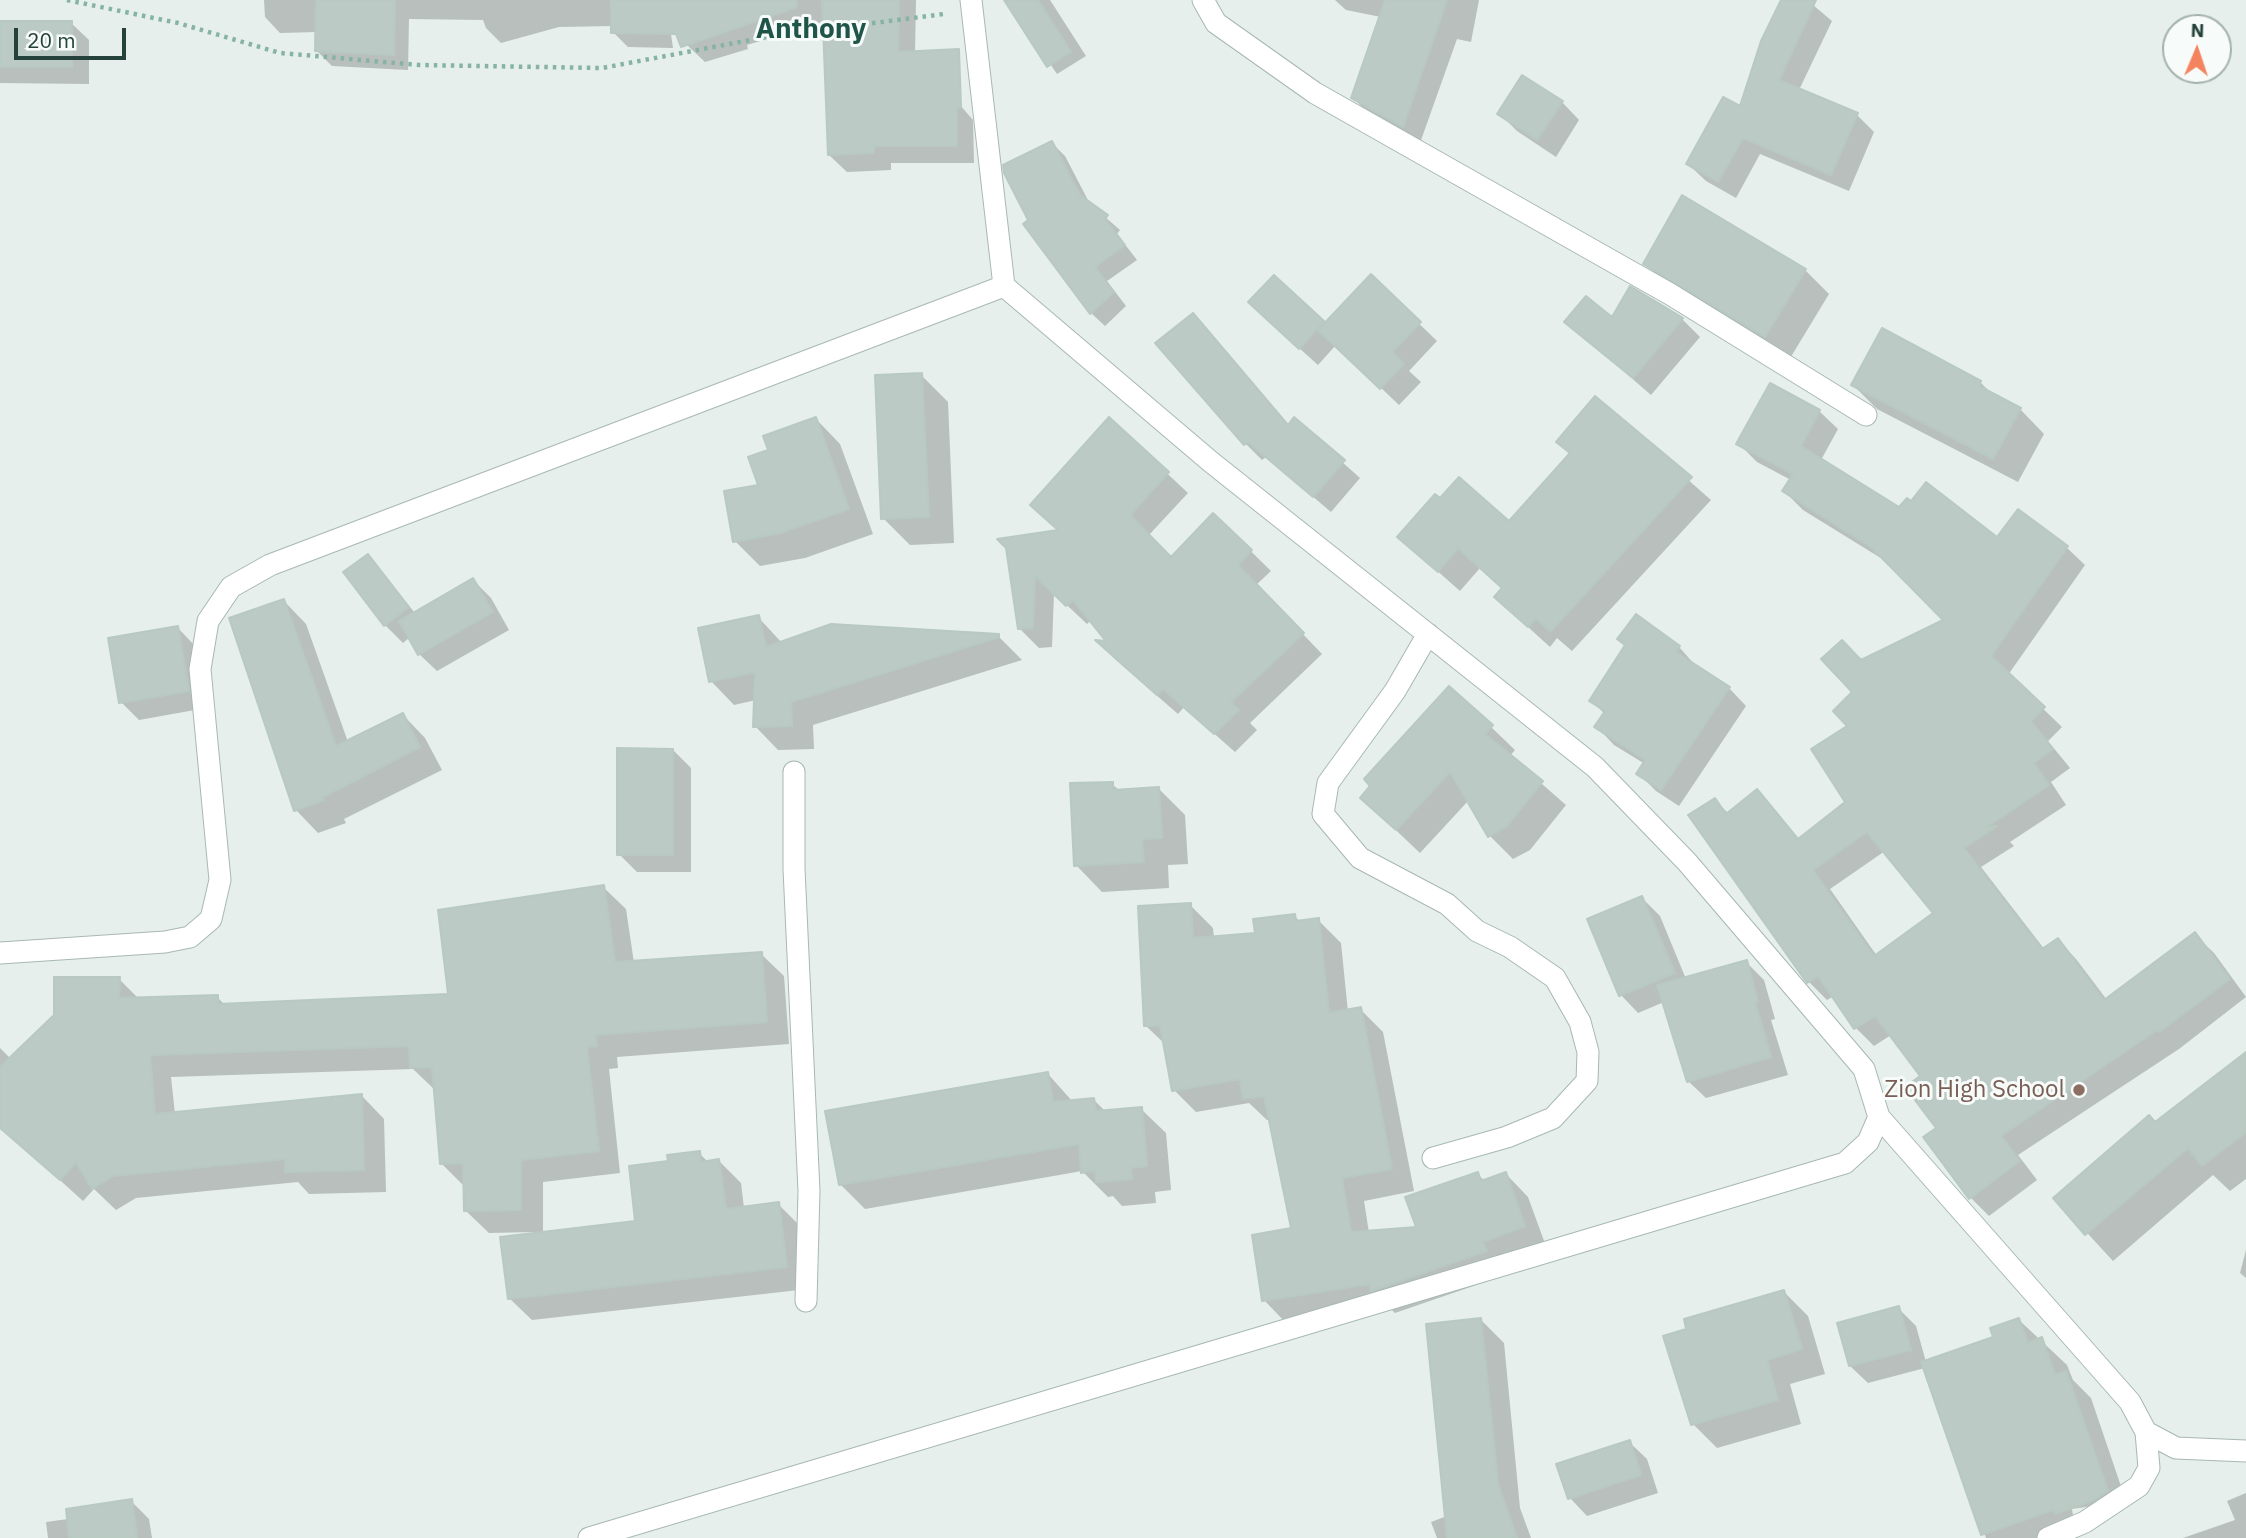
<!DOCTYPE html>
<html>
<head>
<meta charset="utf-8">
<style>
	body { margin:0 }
	#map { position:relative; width:2246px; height:1538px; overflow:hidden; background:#e6efeb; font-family:"IBM Plex Sans",sans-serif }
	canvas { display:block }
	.north { position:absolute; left:2162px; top:14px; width:70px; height:70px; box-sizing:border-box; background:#f7fbf9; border:2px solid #a3b1ad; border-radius:50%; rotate:2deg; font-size:19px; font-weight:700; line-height:28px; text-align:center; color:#24423a }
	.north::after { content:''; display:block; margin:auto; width:24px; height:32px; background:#f4845f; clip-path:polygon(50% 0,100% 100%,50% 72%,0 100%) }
	.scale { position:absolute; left:14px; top:28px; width:112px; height:32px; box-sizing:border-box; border:4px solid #24423a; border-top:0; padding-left:9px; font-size:21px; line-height:24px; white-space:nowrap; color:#24423a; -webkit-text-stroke:5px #f7fbf9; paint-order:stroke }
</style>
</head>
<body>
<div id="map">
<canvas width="2246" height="1538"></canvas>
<div class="north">N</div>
<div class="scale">20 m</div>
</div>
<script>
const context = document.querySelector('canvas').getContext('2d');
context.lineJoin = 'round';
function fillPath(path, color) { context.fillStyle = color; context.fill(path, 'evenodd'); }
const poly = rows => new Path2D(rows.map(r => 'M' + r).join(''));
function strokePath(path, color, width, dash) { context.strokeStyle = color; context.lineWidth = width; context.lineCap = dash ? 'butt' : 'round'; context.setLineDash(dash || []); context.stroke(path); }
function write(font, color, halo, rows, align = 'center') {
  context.font = font + ' "IBM Plex Sans",sans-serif'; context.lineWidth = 6; context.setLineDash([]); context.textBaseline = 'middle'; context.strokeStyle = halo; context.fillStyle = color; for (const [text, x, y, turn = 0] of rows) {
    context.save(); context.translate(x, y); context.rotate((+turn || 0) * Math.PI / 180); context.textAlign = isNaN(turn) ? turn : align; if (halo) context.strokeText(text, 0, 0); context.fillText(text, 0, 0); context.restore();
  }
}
const shadow = poly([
	[264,0,666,0,673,48,628,47,613,32,613,26,559,27,501,43,486,28,483,20,409,19,408,70,332,66,317,51,317,32,280,33,265,17],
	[689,0,916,0,915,53,973,120,974,163,891,163,891,170,847,172,829,155,824,26,767,25,770,38,747,45,748,49,705,62,687,45],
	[1006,0,1050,0,1086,56,1057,74],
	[1335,0,1479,0,1471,42,1457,39,1420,143,1370,115,1353,98,1381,17,1346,10],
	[1783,0,1807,0,1832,21,1799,90,1857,115,1874,132,1849,191,1760,154,1736,198,1706,181,1688,164,1741,108],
	[0,22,71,23,89,40,89,84,0,83],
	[1562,102,1579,120,1556,157,1517,131,1499,113],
	[1052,143,1065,156,1090,204,1120,230,1117,234,1137,260,1107,281,1126,306,1105,326,1091,313,1030,221],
	[1645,263,1805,270,1829,294,1789,360,1669,287],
	[1274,277,1326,325,1371,277,1437,341,1409,371,1421,382,1399,405,1336,345,1318,365,1268,320],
	[1631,289,1682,319,1700,337,1651,395,1567,322,1613,320],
	[1209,332,1289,426,1295,420,1360,478,1331,512,1266,457,1262,460,1246,444],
	[921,375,948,402,954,543,910,545,883,518],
	[1980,382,1994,396,2020,409,2044,434,2018,482,1877,409,1853,385],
	[1596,399,1711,500,1572,651,1557,638,1550,647,1517,617,1504,589,1480,568,1460,591,1399,537,1510,524,1571,454,1558,442],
	[1819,411,1838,429,1821,460,1900,510,1997,540,2066,547,2085,565,2008,675,2062,727,2048,741,2070,768,2051,782,2066,805,2010,842,2014,846,1981,867,2045,950,2058,940,2076,959,2107,1000,2195,935,2214,953,2246,997,2179,1049,2018,1155,2037,1180,1989,1216,1971,1198,1938,1128,1922,1077,1891,1035,1874,1046,1856,1028,1834,996,1827,1000,1809,982,1715,800,1729,814,1756,792,1799,840,1848,802,1849,727,1861,662,1946,621,1892,565,1803,510,1784,491,1791,480,1757,462,1739,444],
	[1885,851,1936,913,1877,956,1830,889],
	[816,419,840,444,873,534,805,558,760,566,735,541,760,486,770,452],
	[1110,420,1188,493,1148,536,1171,560,1214,515,1271,571,1256,585,1322,654,1250,723,1257,730,1235,752,1184,707,1178,714,1116,660,1099,643,1110,643,1091,620,1087,624,1054,593,1052,647,1039,648,1019,628,1008,548,1060,531],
	[368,556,415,613,473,580,491,598,509,630,437,671,419,654,410,637,403,643,385,625],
	[284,601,306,624,348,742,403,715,425,738,442,770,344,819,346,823,318,833,296,810],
	[758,617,782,643,998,636,1022,660,813,725,814,749,778,750,755,726,756,700,734,705,711,681],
	[178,628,195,646,206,708,139,720,121,702],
	[1679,647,1696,666,1729,688,1746,706,1679,806,1656,791,1638,773,1645,764,1614,745,1597,727,1605,714,1591,701],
	[1491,727,1515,750,1510,756,1566,805,1530,850,1513,859,1490,836,1469,800,1420,853,1362,798],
	[673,750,691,768,691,872,637,872,619,854],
	[1112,784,1120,791,1159,789,1185,815,1188,864,1168,865,1169,888,1102,892,1076,865],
	[603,887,626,909,634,963,761,954,784,976,789,1044,617,1057,618,1068,609,1069,620,1173,543,1182,543,1234,637,1222,670,1163,699,1153,709,1163,719,1161,741,1183,744,1208,778,1204,800,1226,808,1289,532,1320,509,1298,533,1232,489,1233,466,1211,464,1186,442,1164,435,1090,413,1069,171,1077,175,1114,362,1096,384,1119,386,1192,309,1194,298,1182,136,1198,116,1210,94,1189,83,1201,0,1126,0,1048,11,1059,119,979,139,999,217,997,225,1005,450,996],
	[1642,898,1660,916,1686,979,1746,962,1764,980,1775,1019,1771,1020,1788,1075,1706,1098,1688,1081,1664,1002,1638,1013,1621,995],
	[1190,905,1213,928,1214,938,1257,934,1294,916,1301,922,1318,920,1341,943,1348,1012,1360,1009,1383,1032,1414,1191,1364,1201,1369,1233,1418,1229,1477,1174,1485,1181,1506,1174,1528,1197,1547,1249,1508,1274,1395,1313,1388,1306,1286,1323,1264,1300,1293,1230,1270,1120,1267,1120,1249,1103,1196,1112,1174,1090,1166,1045,1146,1026],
	[2246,1055,2246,1179,2230,1191,2213,1175,2113,1261,2055,1198],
	[1048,1074,1073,1102,1094,1100,1106,1112,1141,1109,1166,1133,1171,1190,1155,1192,1156,1203,1122,1206,1113,1196,1108,1197,1082,1171,865,1209,840,1184],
	[2246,1250,2246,1278,2240,1273],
	[1784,1292,1808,1316,1825,1374,1790,1384,1801,1424,1717,1448,1693,1424],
	[1898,1308,1916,1326,1926,1362,1995,1339,2019,1320,2067,1365,2073,1380,2091,1398,2126,1501,2072,1509,2076,1536,2069,1538,1986,1538,1925,1368,1868,1383,1850,1366],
	[1481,1320,1504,1343,1520,1508,1531,1538,1437,1538,1431,1522,1447,1516],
	[1629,1442,1647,1459,1658,1493,1587,1516,1570,1498],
	[2246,1493,2246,1538,2183,1538,2235,1520,2227,1501],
	[131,1501,149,1519,152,1538,48,1538,46,1522,68,1519]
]);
const building = poly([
	[316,0,395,0,394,55,315,51,316,0],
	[611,0,796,0,797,7,681,47,676,34,611,33,611,0],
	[822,0,899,0,898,52,959,49,961,107,957,107,957,146,874,146,874,153,828,155,822,0],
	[1004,0,1038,0,1071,52,1047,67,1004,0],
	[1385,0,1447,0,1403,127,1351,98,1385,0],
	[1781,0,1816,0,1779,80,1858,113,1831,175,1743,138,1718,182,1686,164,1723,97,1740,106,1761,41,1781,0],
	[0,21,72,21,72,67,0,67,0,21],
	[1522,75,1563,101,1537,140,1497,114,1522,75],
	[1052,141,1080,195,1108,215,1105,219,1125,245,1095,267,1114,292,1090,314,1023,224,1028,220,1004,173,1003,165,1052,141],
	[1682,195,1806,269,1765,337,1643,264,1682,195],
	[1371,274,1421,322,1392,352,1404,364,1380,389,1318,330,1371,274],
	[1274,275,1324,321,1299,349,1248,302,1274,275],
	[1630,286,1683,318,1633,378,1564,322,1586,296,1612,317,1630,286],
	[1193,313,1288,425,1294,417,1345,460,1313,497,1248,442,1244,445,1155,343,1193,313],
	[1882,328,1981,381,1979,386,2021,408,1993,459,1851,385,1882,328],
	[922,373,929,517,881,519,875,375,922,373],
	[1770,383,1820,410,1801,446,1899,507,1907,498,1911,501,1926,482,1997,537,2018,509,2068,546,1991,656,2045,707,2031,721,2053,749,2034,763,2049,785,1987,827,1997,826,1964,848,2042,949,2058,938,2104,1000,2195,932,2230,979,2159,1032,2157,1030,2001,1136,2020,1161,1969,1199,1923,1137,1936,1128,1905,1087,1920,1076,1875,1016,1854,1029,1818,976,1807,983,1688,815,1715,798,1726,814,1757,789,1798,839,1845,802,1811,749,1847,726,1833,711,1852,692,1821,659,1842,640,1861,660,1943,620,1872,548,1782,491,1793,474,1736,444,1770,383],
	[1867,832,1933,913,1874,956,1813,870,1867,832],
	[1595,396,1692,477,1550,632,1536,618,1528,627,1494,597,1502,588,1458,548,1438,572,1397,537,1435,494,1440,498,1459,477,1509,521,1570,453,1556,442,1595,396],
	[816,417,849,509,780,533,733,542,724,491,758,485,748,457,768,450,763,436,816,417],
	[1109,417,1169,472,1130,515,1171,557,1213,513,1252,550,1238,565,1304,633,1231,702,1239,710,1214,734,1163,689,1157,695,1095,640,1106,641,1073,600,1066,606,1035,576,1033,628,1018,629,1006,548,997,539,1058,530,1030,505,1109,417],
	[368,554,409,607,384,626,343,572,368,554],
	[473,578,493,612,418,655,399,621,473,578],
	[284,599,336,746,403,713,420,747,323,797,324,800,294,811,229,618,284,599],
	[1636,614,1680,646,1676,652,1730,687,1661,790,1636,774,1645,760,1594,727,1605,711,1589,701,1625,645,1617,639,1636,614],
	[759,615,766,647,831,624,999,634,999,637,791,702,792,726,753,727,755,672,709,682,698,628,759,615],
	[178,626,189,691,119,703,108,638,178,626],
	[1449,686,1493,725,1485,734,1543,781,1506,827,1488,837,1450,772,1396,830,1360,798,1370,786,1364,779,1449,686],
	[617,748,673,749,673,855,617,855,617,748],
	[1113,782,1113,790,1159,787,1162,838,1142,839,1144,862,1074,866,1070,783,1113,782],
	[604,885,615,962,762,952,767,1022,595,1035,597,1046,587,1047,599,1151,521,1160,521,1210,464,1211,463,1163,440,1164,432,1067,410,1068,409,1046,150,1055,155,1114,362,1094,364,1170,285,1172,285,1159,113,1176,92,1189,76,1162,60,1180,0,1128,0,1067,54,1015,54,977,120,977,119,998,218,995,218,1004,448,994,438,910,604,885],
	[1642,896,1675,973,1619,996,1587,919,1642,896],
	[1191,903,1193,938,1255,933,1253,919,1295,914,1296,921,1319,918,1329,1013,1361,1007,1392,1169,1342,1178,1351,1232,1416,1227,1405,1197,1478,1172,1481,1181,1506,1172,1525,1226,1483,1242,1487,1251,1371,1291,1370,1284,1262,1301,1252,1235,1291,1228,1264,1096,1243,1099,1240,1079,1172,1091,1160,1026,1144,1026,1138,906,1191,903],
	[1747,960,1758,1002,1755,1002,1771,1057,1687,1082,1657,985,1747,960],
	[2246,1052,2246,1132,2202,1166,2188,1148,2085,1235,2053,1198,2149,1115,2155,1122,2246,1052],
	[1048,1072,1053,1102,1094,1098,1096,1111,1142,1107,1147,1166,1131,1168,1132,1179,1096,1182,1095,1171,1081,1173,1079,1144,839,1185,825,1111,1048,1072],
	[700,1151,701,1162,719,1159,726,1209,779,1202,787,1267,508,1299,500,1237,635,1221,629,1166,668,1161,667,1155,700,1151],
	[1784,1290,1802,1349,1767,1360,1778,1400,1691,1425,1663,1336,1686,1329,1684,1319,1784,1290],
	[1899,1306,1911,1350,1849,1366,1837,1323,1899,1306],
	[1481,1318,1498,1484,1517,1538,1447,1538,1426,1324,1481,1318],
	[2019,1318,2028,1343,2042,1337,2055,1375,2066,1371,2108,1491,2092,1501,2055,1514,2053,1510,1981,1535,1921,1362,1993,1337,1990,1328,2019,1318],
	[1630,1440,1641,1475,1568,1499,1556,1464,1630,1440],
	[132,1499,137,1538,69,1538,66,1509,132,1499]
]);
const path = poly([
	[67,0,178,23,280,53,419,65,602,68,772,36,944,14]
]);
const minor = poly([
	[1203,0,1216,23,1315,93,1670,294,1866,415],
	[1428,634,1395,691,1328,783,1323,814,1360,858,1447,904,1477,931,1510,947,1555,978,1580,1022,1588,1052,1587,1081,1553,1118,1507,1137,1433,1158],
	[794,772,794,869,809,1191,806,1301],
	[0,953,165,942,190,937,211,919,220,880,200,669,208,621,231,587,270,565,1004,286],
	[1879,1117,2130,1402,2146,1432,2149,1468,2139,1486,2085,1522,2048,1538],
	[2146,1432,2176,1448,2246,1451],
	[589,1538,1845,1163,1868,1142,1879,1117,1864,1069,1687,862,1595,767,1211,462,1004,286,971,0]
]);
const markers = [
	[2079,1090,7,"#8d6e63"]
];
const educationNames = [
	["Zion High School",2065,1090]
];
const quarterNames = [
	["Anthony",811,30]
];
fillPath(shadow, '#0003');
fillPath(building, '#bbcac4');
strokePath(building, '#b8c9c2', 2);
strokePath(minor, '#a8b8b2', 23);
strokePath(path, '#86b3a5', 4.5, [3.5, 5]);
strokePath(minor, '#fff', 21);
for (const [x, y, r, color] of markers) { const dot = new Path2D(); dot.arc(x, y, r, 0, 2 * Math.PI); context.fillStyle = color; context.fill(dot); strokePath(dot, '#f7fbf9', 2.5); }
write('24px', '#785e54', '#f7fbf9', educationNames, 'right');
write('bold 28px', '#1f5548', '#f7fbf9', quarterNames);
</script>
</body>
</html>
